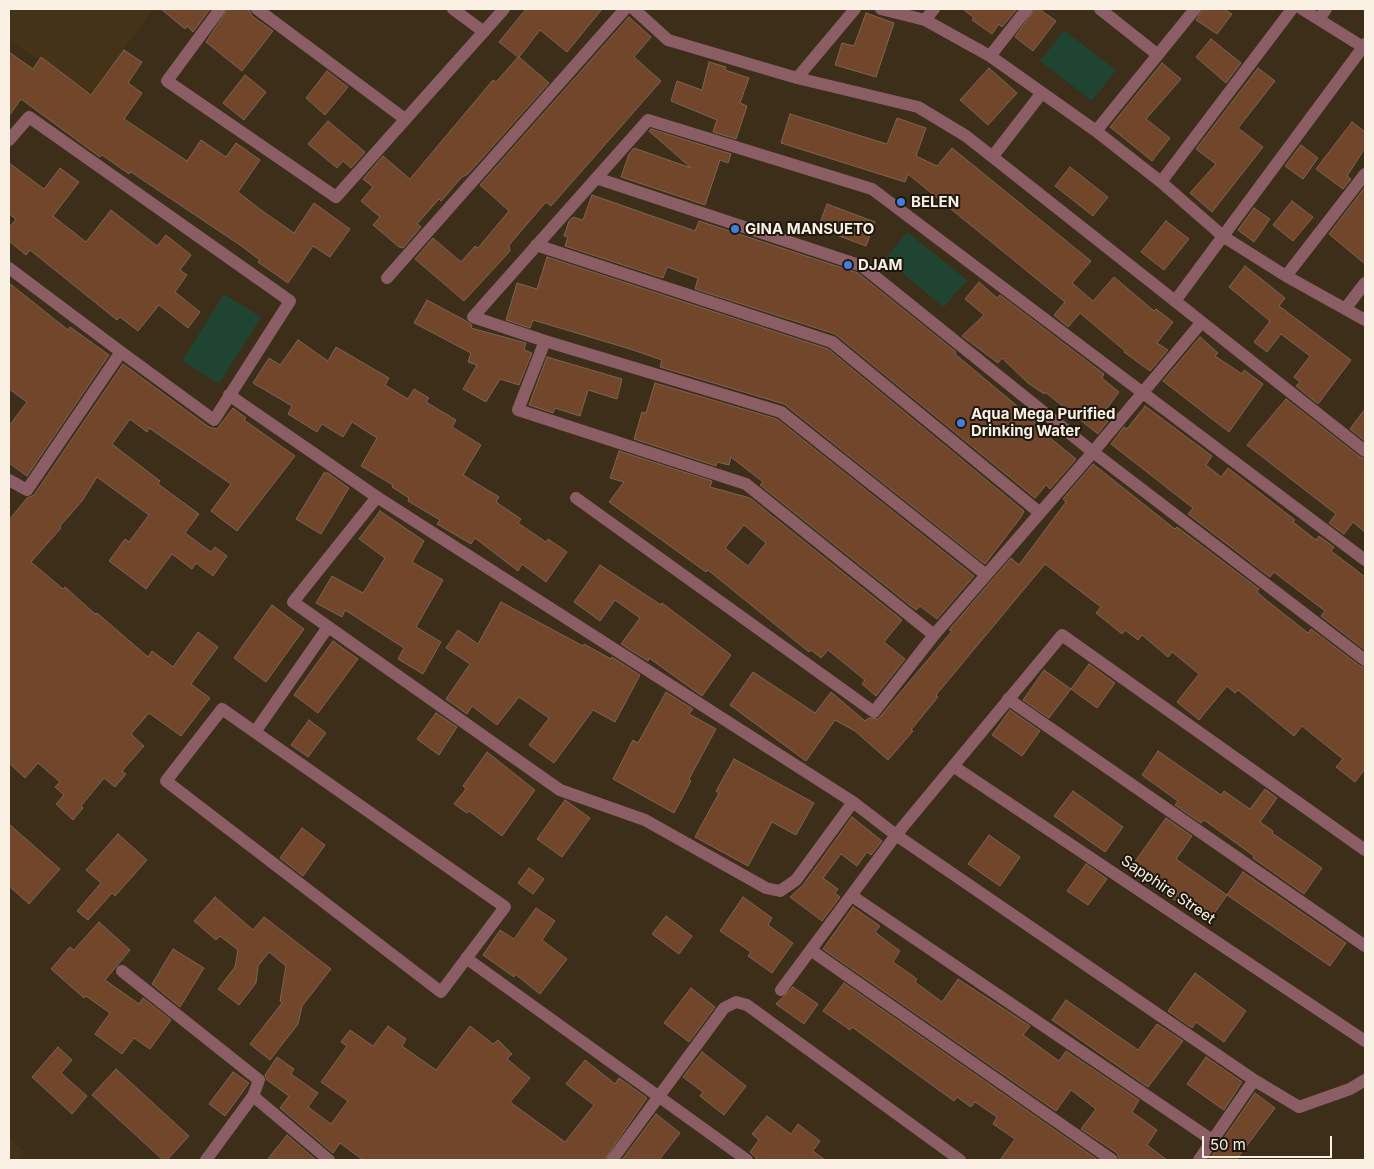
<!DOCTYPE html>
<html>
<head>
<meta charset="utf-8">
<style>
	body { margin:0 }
	#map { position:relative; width:1374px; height:1169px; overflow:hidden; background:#3c2e19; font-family:Inter,sans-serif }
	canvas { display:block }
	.frame { position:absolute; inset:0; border:10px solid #faf1e4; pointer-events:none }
	.scale { position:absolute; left:1202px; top:1136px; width:130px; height:22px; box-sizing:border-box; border:2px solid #faf1e4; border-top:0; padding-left:6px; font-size:15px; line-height:18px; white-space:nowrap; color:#faf1e4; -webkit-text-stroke:4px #1e170e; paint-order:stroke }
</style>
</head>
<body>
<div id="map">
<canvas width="1374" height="1169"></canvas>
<div class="frame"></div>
<div class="scale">50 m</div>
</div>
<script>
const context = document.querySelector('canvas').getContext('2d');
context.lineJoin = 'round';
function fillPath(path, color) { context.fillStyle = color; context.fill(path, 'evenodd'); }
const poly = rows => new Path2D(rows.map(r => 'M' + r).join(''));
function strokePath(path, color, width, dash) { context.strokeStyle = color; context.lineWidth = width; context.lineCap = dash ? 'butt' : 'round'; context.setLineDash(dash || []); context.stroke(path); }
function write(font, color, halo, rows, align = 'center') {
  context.font = font + ' Inter,sans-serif'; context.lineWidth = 4; context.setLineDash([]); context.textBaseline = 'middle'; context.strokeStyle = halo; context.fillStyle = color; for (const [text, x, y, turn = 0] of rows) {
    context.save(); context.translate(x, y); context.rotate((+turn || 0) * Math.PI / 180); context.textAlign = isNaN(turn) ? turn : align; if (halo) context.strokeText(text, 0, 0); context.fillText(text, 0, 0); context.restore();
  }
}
const built = poly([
	[9,9,153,9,92,93,9,41],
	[9,1138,25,1153,19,1160,9,1160]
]);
const green = poly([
	[1064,30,1116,70,1092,101,1040,61],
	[907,232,967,280,944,307,885,259],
	[224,294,261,317,219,384,182,361]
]);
const building = poly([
	[161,9,210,9,193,32,187,26,185,29,161,9],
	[228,9,249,9,252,16,273,31,242,71,206,42,228,9],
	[526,9,602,9,567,52,540,30,519,57,549,83,468,174,462,177,441,201,439,199,417,224,421,227,403,248,399,247,373,225,380,217,361,201,373,187,363,179,383,156,410,179,493,80,496,82,518,57,499,42,526,9],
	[963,9,1017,9,1002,27,999,24,992,34,972,20,974,18,963,9],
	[1035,9,1039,9,1056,21,1033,51,1015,37,1035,9],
	[1203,9,1224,9,1232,14,1217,34,1196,20,1203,9],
	[866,13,894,23,876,77,835,65,842,43,854,46,866,13],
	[629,17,651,37,634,57,661,81,551,206,546,202,509,245,510,251,464,301,415,259,433,238,461,262,475,246,478,248,509,211,480,185,629,17],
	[1211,39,1241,63,1226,83,1196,57,1211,39],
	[124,50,142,62,128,83,142,93,124,119,187,161,201,140,226,157,236,143,260,160,238,192,261,210,294,233,314,203,350,229,330,257,313,246,288,283,258,262,260,260,240,245,131,172,129,174,102,155,100,157,21,99,9,116,9,52,33,69,41,57,91,95,124,50],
	[709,62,726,67,725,70,749,78,740,103,747,106,736,139,713,132,717,120,671,101,677,81,702,90,709,62],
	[1162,63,1181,79,1146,119,1170,138,1152,161,1110,127,1162,63],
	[989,68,1017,93,988,125,960,100,989,68],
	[1258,68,1275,81,1238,128,1263,147,1212,212,1190,193,1216,164,1196,149,1258,68],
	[327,71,348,87,325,115,306,98,327,71],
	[245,75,266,92,244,120,223,103,245,75],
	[790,114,887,144,897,118,926,128,916,156,937,166,952,148,1091,261,1072,283,1093,301,1114,277,1154,311,1156,309,1173,322,1157,343,1168,350,1150,371,1124,352,1125,351,1080,313,1068,327,1054,315,1065,302,908,174,905,182,781,143,790,114],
	[328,121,365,152,351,168,343,161,337,168,308,144,328,121],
	[1352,122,1365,132,1365,148,1347,176,1351,179,1343,189,1316,169,1352,122],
	[651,129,731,154,728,163,720,160,705,205,621,177,629,154,634,148,691,168,649,131,651,129],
	[1301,145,1318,158,1303,179,1285,166,1301,145],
	[9,163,44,189,60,168,79,182,53,216,86,242,111,210,157,246,166,235,191,255,180,270,187,275,175,292,200,312,188,328,159,305,138,331,120,317,117,320,30,250,26,255,9,241,9,228,16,219,9,214,9,163],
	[1070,167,1108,197,1093,216,1055,186,1070,167],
	[1365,187,1365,264,1329,234,1365,187],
	[592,195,695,231,699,221,858,273,956,352,955,354,1047,431,1044,433,1076,459,1050,489,1046,485,1035,498,835,334,695,289,698,278,667,267,663,278,565,246,568,237,564,236,569,221,573,217,583,220,592,195],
	[1292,201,1313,217,1293,241,1273,225,1292,201],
	[827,204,875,222,866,246,818,228,827,204],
	[1254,208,1270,219,1254,242,1238,230,1254,208],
	[1166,221,1189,239,1164,270,1141,252,1166,221],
	[547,257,828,349,1024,511,1021,517,985,564,784,404,660,367,662,360,630,349,533,320,530,328,506,320,517,283,537,289,547,257],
	[1245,266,1285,298,1279,306,1351,360,1318,404,1296,386,1300,382,1294,377,1310,356,1281,334,1267,352,1254,342,1270,321,1229,287,1245,266],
	[979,282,997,298,1000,295,1104,374,1102,378,1119,392,1104,412,1111,417,1098,434,1045,392,1044,394,1028,383,1002,358,998,363,962,336,984,315,965,299,979,282],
	[9,283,68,330,70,327,109,355,27,476,9,463,9,426,27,402,9,389,9,283],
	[427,300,466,321,472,325,471,328,526,343,524,350,532,353,519,385,500,379,486,402,463,389,477,365,468,362,471,353,414,323,427,300],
	[1200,337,1218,353,1215,356,1242,374,1244,370,1263,384,1229,432,1163,381,1200,337],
	[298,340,328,361,336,347,389,378,385,385,408,399,414,389,429,398,426,402,456,420,452,427,481,445,463,475,499,497,496,502,521,519,518,523,546,542,548,539,567,552,546,582,522,564,518,571,475,538,471,544,437,524,440,520,408,501,409,498,392,487,393,485,361,466,377,438,352,422,343,437,322,424,317,432,288,414,292,406,253,383,269,358,280,365,298,340],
	[547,357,622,379,617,399,588,390,580,416,555,408,553,413,529,405,547,357],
	[123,364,209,427,217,429,233,408,246,418,244,420,295,456,237,531,211,511,231,484,149,428,147,432,130,419,112,444,160,481,158,484,199,514,185,533,211,552,215,547,227,556,213,576,196,563,192,569,172,554,146,589,109,561,125,539,129,542,149,515,97,477,82,501,60,526,61,528,31,562,63,589,65,587,95,614,97,613,148,657,152,651,173,667,198,632,218,647,191,684,210,698,181,736,149,713,131,734,144,746,122,771,126,774,115,787,104,778,81,806,83,808,73,820,56,804,64,795,55,787,60,782,38,763,25,778,9,763,9,520,27,498,34,495,123,364],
	[655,383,777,419,974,576,937,619,920,606,916,610,760,485,763,482,731,457,729,465,717,462,716,466,634,439,642,412,646,413,655,383],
	[1286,399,1360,457,1365,459,1365,532,1353,522,1344,534,1329,523,1336,514,1247,445,1286,399],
	[1145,406,1212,456,1206,465,1221,477,1228,468,1295,520,1293,522,1316,540,1319,536,1334,547,1331,551,1365,577,1365,650,1321,616,1325,611,1274,572,1270,577,1188,514,1193,508,1111,444,1124,427,1127,429,1145,406],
	[1365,409,1365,441,1350,429,1365,409],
	[619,451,712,481,710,487,750,498,902,620,884,642,905,659,876,696,862,684,865,680,828,650,821,658,811,650,809,652,708,570,706,572,609,502,624,482,610,478,619,451],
	[744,525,766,543,748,566,725,548,744,525],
	[1093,464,1175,529,1177,527,1259,589,1257,592,1265,599,1308,633,1311,629,1360,666,1365,668,1365,769,1355,782,1336,767,1343,759,1302,726,1294,736,1238,690,1235,693,1227,686,1199,720,1177,702,1199,674,1172,652,1168,657,1142,635,1138,640,1125,630,1122,634,1096,613,1101,607,1045,564,936,695,938,697,911,730,913,731,888,760,855,731,835,720,806,761,730,705,753,672,815,713,831,692,865,721,868,718,878,719,952,631,949,630,1011,558,1019,565,1066,502,1063,499,1093,464],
	[324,473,328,473,349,488,321,534,296,519,324,473],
	[380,511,424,541,412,562,443,580,416,627,441,642,423,674,398,659,404,648,345,610,342,617,316,603,332,576,363,593,385,558,359,539,380,511],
	[600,565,661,605,662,603,731,655,702,696,649,658,648,661,621,644,640,618,615,600,600,621,574,602,600,565],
	[501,602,583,646,584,644,611,659,612,657,640,675,615,722,593,710,554,763,529,745,549,718,519,697,497,725,472,706,467,714,446,699,470,664,446,648,458,630,478,644,501,602],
	[272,605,304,629,266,682,234,658,272,605],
	[333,641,358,659,318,713,294,695,333,641],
	[1089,664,1115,683,1097,708,1071,689,1089,664],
	[1044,670,1071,689,1049,718,1023,700,1044,670],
	[666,692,693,709,689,714,716,729,689,779,691,781,674,813,613,779,633,740,638,743,666,692],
	[1010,710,1040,731,1022,756,992,735,1010,710],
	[436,713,457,727,439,755,417,739,436,713],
	[309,720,326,733,308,757,291,745,309,720],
	[1158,751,1221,795,1224,791,1250,809,1265,789,1277,798,1260,822,1273,831,1272,833,1322,868,1304,894,1253,858,1254,856,1204,820,1201,823,1175,805,1178,801,1142,775,1158,751],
	[487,752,535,790,502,836,469,811,467,813,454,804,466,789,463,786,487,752],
	[734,759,814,803,796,835,772,822,748,866,695,837,719,793,716,791,734,759],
	[1073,791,1123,827,1105,852,1054,816,1073,791],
	[565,800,590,818,562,857,537,839,565,800],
	[852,817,882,841,871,855,867,852,857,866,841,854,823,878,838,889,835,893,840,897,822,921,790,897,803,885,852,817],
	[1166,818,1192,836,1176,859,1227,895,1211,918,1180,896,1176,901,1131,867,1166,818],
	[9,824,60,869,29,904,9,886,9,824],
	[302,828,325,845,303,876,280,858,302,828],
	[118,834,147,860,115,896,112,893,88,920,77,911,101,883,86,870,118,834],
	[989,835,1020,857,1000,886,968,864,989,835],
	[1086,864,1107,879,1088,905,1067,891,1086,864],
	[529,868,544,879,533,894,518,883,529,868],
	[1243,872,1346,943,1330,966,1227,895,1243,872],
	[215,897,253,930,264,917,331,969,302,1006,298,1024,270,1060,250,1044,282,1003,280,1001,286,966,269,952,258,966,256,983,239,1005,218,989,235,967,238,950,220,936,216,940,194,921,215,897],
	[743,897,772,918,768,925,793,943,772,973,748,956,751,952,720,931,743,897],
	[853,907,880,926,875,932,900,951,893,962,917,979,915,982,942,1002,958,979,1030,1026,1023,1035,1059,1061,1066,1051,1139,1100,1132,1112,1157,1130,1147,1145,1167,1160,1120,1160,1117,1153,1081,1129,1096,1109,1071,1090,1056,1111,823,949,853,907],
	[536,908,555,921,542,940,567,959,540,994,515,974,514,977,483,955,500,930,514,939,536,908],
	[666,916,692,936,679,954,652,934,666,916],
	[99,922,130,950,105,980,139,1004,143,998,171,1020,150,1049,134,1038,122,1054,95,1034,110,1013,86,996,84,998,51,969,70,947,74,950,99,922],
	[173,949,204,968,180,1007,152,984,173,949],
	[1195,973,1246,1011,1224,1042,1196,1022,1192,1028,1168,1011,1195,973],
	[844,983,1098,1160,1000,1160,1015,1139,993,1124,997,1117,975,1102,971,1107,957,1097,954,1101,852,1027,850,1030,823,1011,844,983],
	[793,987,818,1004,804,1024,776,1004,793,987],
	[691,988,715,1007,689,1042,664,1023,691,988],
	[1066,1000,1138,1050,1157,1024,1183,1041,1148,1087,1052,1020,1066,1000],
	[388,1026,406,1039,402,1046,436,1070,470,1026,493,1044,498,1040,512,1054,507,1059,530,1078,510,1102,565,1142,594,1105,566,1084,585,1060,615,1084,619,1078,647,1098,604,1160,363,1160,340,1143,333,1153,280,1108,289,1096,267,1080,265,1075,277,1057,294,1069,291,1074,318,1093,308,1107,331,1124,348,1101,321,1082,347,1046,341,1042,350,1030,373,1046,388,1026],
	[58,1047,72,1060,61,1073,87,1096,72,1114,32,1077,58,1047],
	[702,1052,746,1086,724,1115,700,1096,703,1092,683,1077,702,1052],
	[1206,1057,1242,1082,1224,1110,1187,1084,1206,1057],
	[116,1069,189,1136,167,1160,163,1160,92,1095,116,1069],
	[233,1072,249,1083,225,1116,209,1104,233,1072],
	[1255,1093,1275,1108,1236,1160,1209,1160,1255,1093],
	[656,1114,680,1133,659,1160,622,1160,656,1114],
	[767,1116,791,1134,798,1124,820,1141,813,1151,825,1160,758,1160,750,1152,759,1140,752,1134,767,1116],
	[287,1135,315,1159,313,1160,267,1160,287,1135]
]);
const minor = poly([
	[220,9,167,81,336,197,504,9],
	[257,9,405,119],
	[453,9,484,32],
	[881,9,925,20,990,56,1096,131,1161,182,1224,237,1286,276,1365,320],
	[1100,9,1158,55],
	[1302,9,1363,47,1365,44],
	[1319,19,1326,9],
	[925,20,934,9],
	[990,56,1027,9],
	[797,78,855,9],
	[1096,131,1195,9],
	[9,140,29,117,290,301,214,420,121,352,27,490,9,480],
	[993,156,1041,94],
	[596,178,862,266,1093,452,1365,660],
	[1161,182,1292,9],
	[536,245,832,342,1040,513],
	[9,268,121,352],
	[1286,276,1365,174],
	[387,278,625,9],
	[1175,301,1363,47],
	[1345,309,1365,283],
	[545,341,518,410,746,484,934,635],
	[229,395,377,497,853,802,896,835,1254,1080,1299,1107,1350,1089,1365,1080],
	[377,497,293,602,560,790,645,820,766,888,780,891,796,880,853,802],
	[576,498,874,712,934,635,1093,452,1201,323],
	[985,574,781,412,545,341,473,317,648,120,872,189,1365,560],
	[1008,699,1365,946],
	[222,709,505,907,441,992,166,781,222,709],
	[255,732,328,627],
	[953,766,1365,1041],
	[852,896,1212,1140],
	[812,951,1112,1160],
	[466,958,747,1160],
	[122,971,259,1080,253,1096,329,1160],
	[781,990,896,835,1062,635,1365,850],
	[206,1160,253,1096],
	[612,1160,724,1008,736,1002,747,1005,960,1160],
	[1199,1160,1254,1080]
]);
const tertiary = poly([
	[634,9,668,40,797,78,918,107,966,136,1365,451]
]);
const markers = [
	[901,202,5,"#3f7fe0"],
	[735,229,5,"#3f7fe0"],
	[848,265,5,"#3f7fe0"],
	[961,423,5,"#3f7fe0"]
];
const poiNames = [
	["BELEN",911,202],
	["GINA MANSUETO",745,229],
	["DJAM",858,265],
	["Aqua Mega Purified",971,414],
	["Drinking Water",971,431]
];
const streetNames = [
	["Sapphire Street",1168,890,34]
];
fillPath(built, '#453317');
fillPath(green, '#204432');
fillPath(building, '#72462a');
strokePath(building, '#7d6455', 1);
strokePath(minor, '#8b5e65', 12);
strokePath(tertiary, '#8b5e65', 12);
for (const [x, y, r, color] of markers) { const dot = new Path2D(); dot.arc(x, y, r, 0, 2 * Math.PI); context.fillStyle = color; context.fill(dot); strokePath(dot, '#1e170e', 2); }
write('bold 15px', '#faf1e4', '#1e170e', poiNames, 'left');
write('15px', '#faf1e4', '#1e170e', streetNames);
</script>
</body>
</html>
